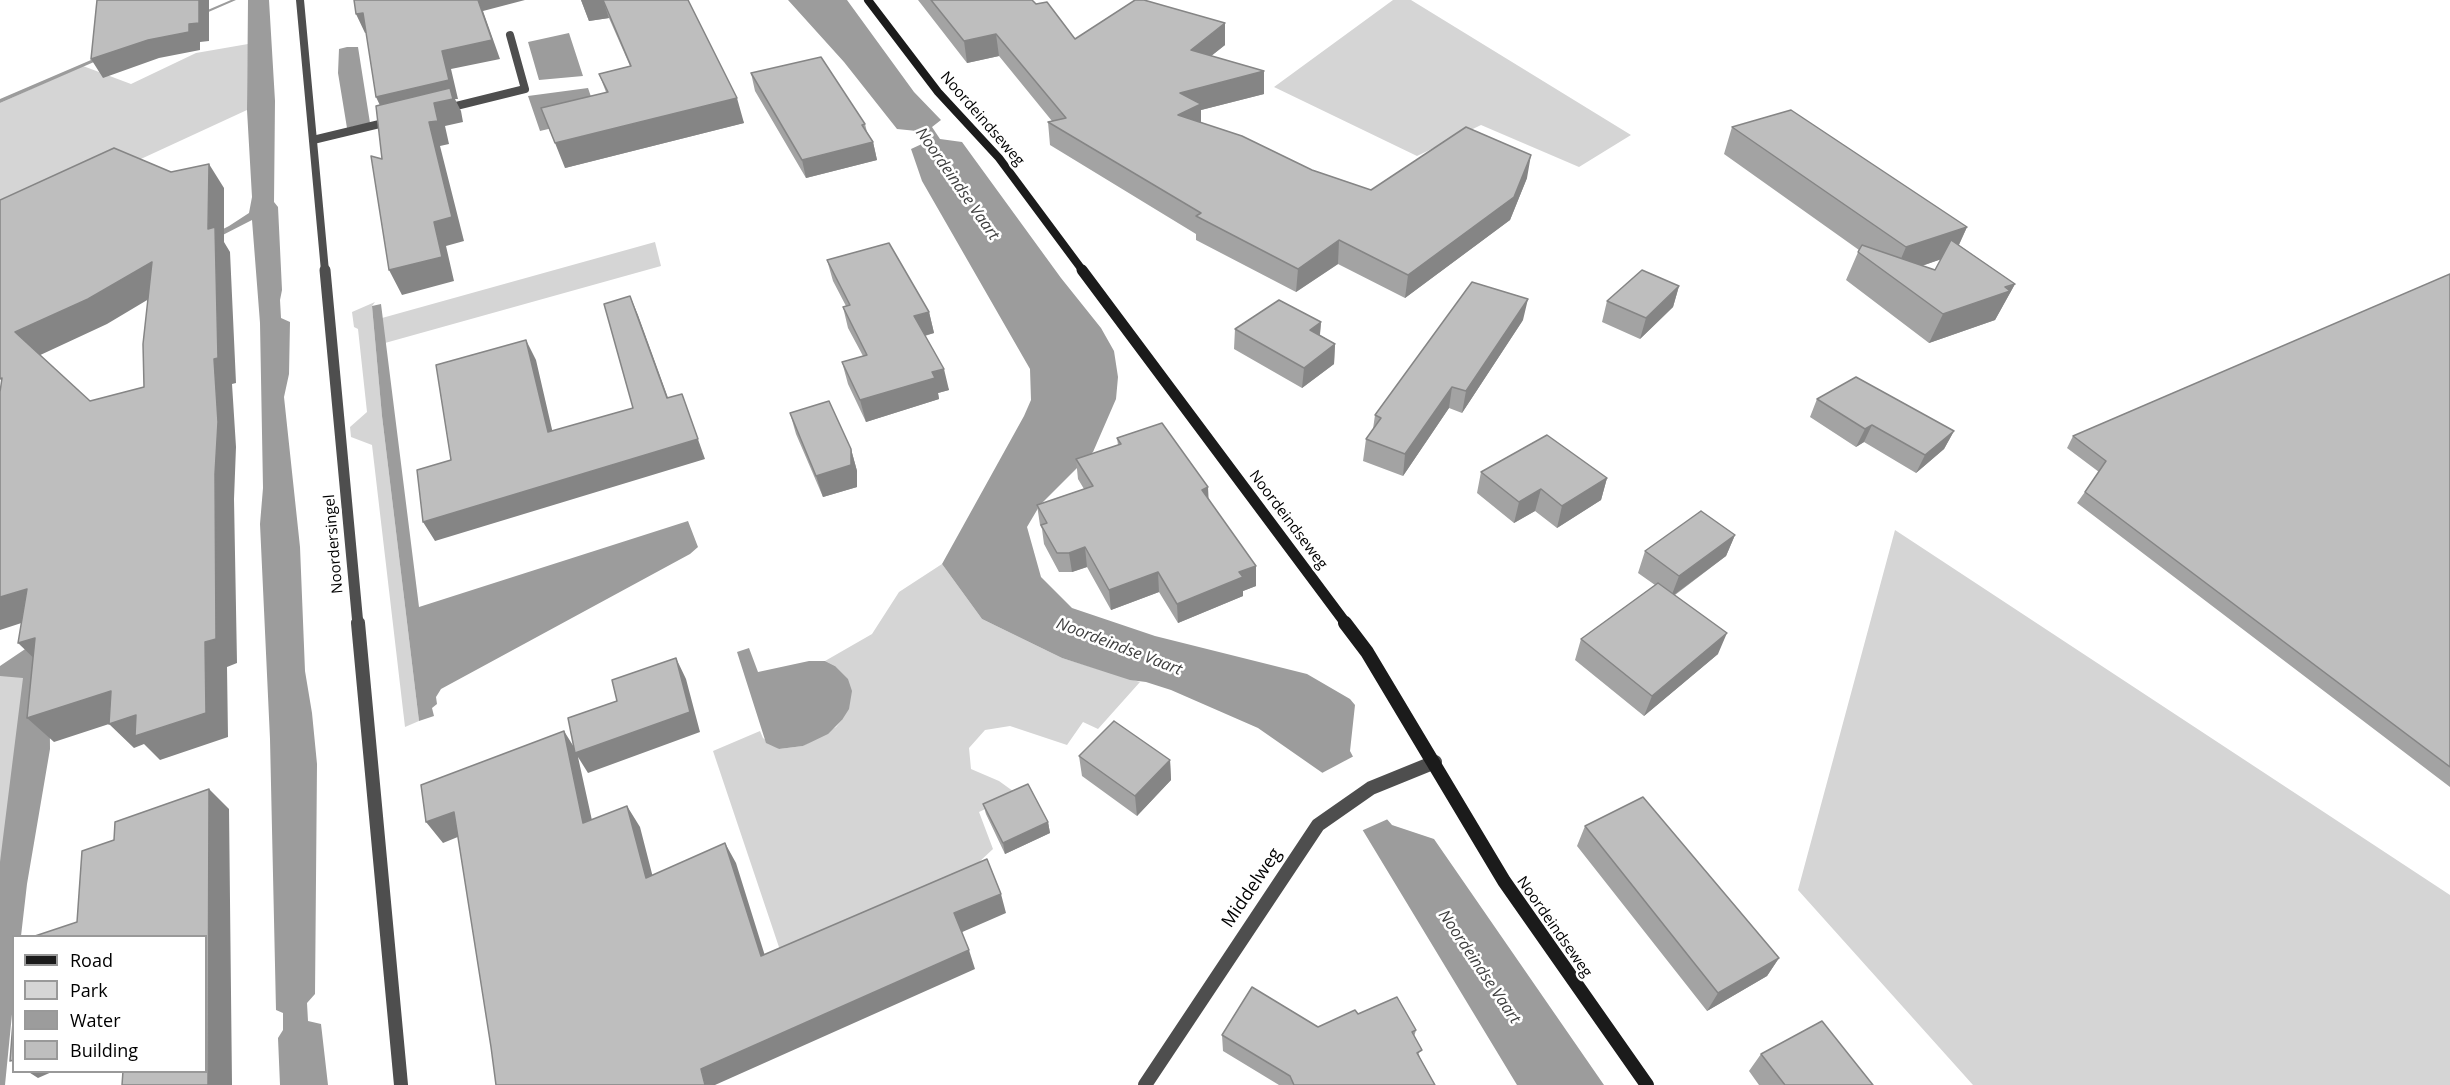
<!DOCTYPE html>
<html>
<head>
<meta charset="utf-8">
<style>
	body { margin:0 }
	#map { position:relative; width:2450px; height:1085px; overflow:hidden; background:#fff; font-family:"Open Sans",sans-serif }
	canvas { display:block }
	.legend { position:absolute; left:12px; top:935px; width:195px; height:138px; box-sizing:border-box; background:#fff; border:2px solid #999; margin:0; padding:8px 10px; list-style:none; font-size:18px; color:#000 }
	.legend li { display:flex; align-items:center; gap:12px; height:30px }
	.legend b { width:30px; border:2px solid #999 }
</style>
</head>
<body>
<div id="map">
<canvas width="2450" height="1085"></canvas>
<ul class="legend">
<li><b style="height:8px;background:#1b1b1b"></b>Road</li>
<li><b style="height:16px;background:#d5d5d5"></b>Park</li>
<li><b style="height:16px;background:#9c9c9c"></b>Water</li>
<li><b style="height:16px;background:#bebebe"></b>Building</li>
</ul>
</div>
<script>
const context = document.querySelector('canvas').getContext('2d');
context.lineJoin = 'round';
function fillPath(path, color) { context.fillStyle = color; context.fill(path, 'evenodd'); }
const poly = rows => new Path2D(rows.map(r => 'M' + r).join(''));
function strokePath(path, color, width, dash) { context.strokeStyle = color; context.lineWidth = width; context.lineCap = dash ? 'butt' : 'round'; context.setLineDash(dash || []); context.stroke(path); }
function write(font, color, halo, rows, align = 'center') {
  context.font = font + ' "Open Sans",sans-serif'; context.lineWidth = 5; context.setLineDash([]); context.textBaseline = 'middle'; context.strokeStyle = halo; context.fillStyle = color; for (const [text, x, y, turn = 0] of rows) {
    context.save(); context.translate(x, y); context.rotate((+turn || 0) * Math.PI / 180); context.textAlign = isNaN(turn) ? turn : align; if (halo) context.strokeText(text, 0, 0); context.fillText(text, 0, 0); context.restore();
  }
}
const green = poly([
	[1393,0,1411,0,1631,135,1579,167,1481,125,1417,156,1274,87],
	[248,44,247,110,0,224,0,103,83,66,131,84,196,53],
	[655,242,661,266,385,343,382,318],
	[375,302,372,306,382,416,419,721,405,727,372,445,351,437,350,427,367,412,358,329,354,327,352,312],
	[1895,530,2450,895,2450,1085,1973,1085,1798,890],
	[942,564,982,619,1062,658,1140,682,1098,729,1083,722,1067,745,1010,726,985,730,969,748,971,769,999,781,1017,794,979,812,993,849,948,891,784,962,713,751,760,731,763,738,779,749,803,746,836,727,842,720,835,666,825,661,872,634,899,592],
	[35,658,0,906,0,676]
]);
const water = poly([
	[231,0,236,0,0,103,0,99],
	[248,0,269,0,275,101,274,202,278,207,282,290,280,300,281,318,290,322,289,374,284,397,300,547,305,671,312,713,317,764,315,994,307,1003,308,1021,321,1024,328,1085,280,1085,278,1038,283,1030,283,1013,276,1010,270,739,260,524,263,488,260,323,252,220,135,280,139,272,229,226,249,213,252,197,247,110],
	[788,0,847,0,914,92,941,120,932,127,940,139,962,142,1061,278,1101,328,1114,351,1118,377,1116,399,1093,452,1040,505,1027,527,1041,577,1072,608,1155,636,1307,674,1350,699,1355,705,1350,751,1386,818,1392,825,1434,839,1604,1085,1517,1085,1362,829,1324,774,1258,728,1171,690,1146,682,1130,680,1062,658,982,619,942,564,1024,416,1031,400,1030,369,922,181,911,149,924,143,917,131,897,129,844,62],
	[569,33,583,76,539,80,528,42],
	[347,47,358,47,370,123,347,128,338,73,339,49],
	[588,88,598,117,540,131,528,96],
	[381,304,419,607,688,521,698,547,690,554,441,689,436,697,437,704,432,708,434,716,419,721,382,416,372,306],
	[49,633,50,749,27,884,21,936,14,936,13,1004,5,1085,0,1085,0,862,23,678,0,676,0,666],
	[749,648,758,672,809,661,825,661,835,666,848,679,852,691,849,709,842,720,828,734,803,746,779,749,766,743,737,652]
]);
const pier = poly([
	[1354,756,1388,819,1361,831,1322,773]
]);
const streetFar2 = poly([
	[300,0,325,271],
	[444,109,525,89,510,35],
	[313,140,392,121]
]);
const streetFar1 = poly([
	[325,270,358,625]
]);
const street = poly([
	[358,623,401,1085],
	[1145,1085,1318,825,1371,788,1435,762]
]);
const secondaryFar2 = poly([
	[868,0,938,92,999,158,1083,271]
]);
const secondaryFar1 = poly([
	[1082,270,1347,625]
]);
const secondary = poly([
	[1345,623,1367,652,1504,881,1647,1085]
]);
const wall = poly([
	[581,0,688,0,744,123,565,168,606,92,599,74,630,66,609,18,589,21],
	[918,0,1032,0,1075,39,1225,45,1211,56,1264,71,1264,94,1201,110,1201,123,1312,170,1371,190,1527,178,1510,220,1405,298,1338,264,1296,292,1196,240,1196,234,1050,145,1048,122,1052,121,999,56,967,63],
	[751,73,865,124,867,132,873,142,877,160,806,178,755,91],
	[1732,127,1967,227,1959,245,2015,284,1995,320,1929,343,1846,280,1859,250,1724,154],
	[1941,259,1935,270,1922,266],
	[827,260,929,312,934,333,925,336,949,390,938,393,939,399,866,422,848,384,842,362,863,356,848,328,843,307,846,306,833,281],
	[2450,274,2450,787,2077,503,2099,472,2067,448,2073,436],
	[1679,286,1673,307,1640,339,1602,322,1607,301],
	[1523,320,1462,413,1449,408,1403,476,1363,461,1366,439,1373,429,1375,415],
	[1321,322,1320,335,1335,344,1334,364,1302,388,1234,349,1235,329],
	[1817,399,1954,431,1944,449,1916,473,1864,442,1856,447,1810,417],
	[790,413,851,449,857,471,857,487,823,497,796,434],
	[1117,438,1209,499,1256,586,1243,591,1243,596,1178,623,1159,592,1111,610,1087,567,1072,572,1059,572,1044,544,1042,529,1040,525,1037,505,1084,489,1078,479,1076,459,1118,445],
	[1481,472,1607,478,1601,500,1557,528,1535,511,1514,523,1477,493],
	[1735,535,1726,556,1675,595,1718,654,1644,716,1575,660,1581,639,1655,585,1638,573,1645,551],
	[1079,756,1170,760,1171,780,1137,816,1082,776],
	[983,804,1048,822,1050,833,1005,854,986,814],
	[1585,826,1779,958,1767,976,1707,1011,1577,846],
	[1358,1014,1416,1030,1414,1037,1420,1058,1435,1085,1279,1085,1223,1051,1222,1035,1318,1027],
	[1761,1054,1873,1085,1759,1085,1749,1071]
]);
const shadedWall = poly([
	[199,0,209,0,209,41,200,42,200,50,159,58,103,78,91,59,189,24],
	[478,0,525,0,483,11,500,59,451,69,458,99,455,99,461,111,463,122,445,126,449,144,440,146,464,241,446,246,454,281,402,295,389,270,385,116,376,97,442,51],
	[581,0,603,0,609,18,589,21],
	[363,13,372,31,365,33,356,14],
	[1225,23,1225,45,1191,72,1191,50],
	[996,34,999,56,967,63,964,41],
	[1264,71,1264,94,1201,110,1201,127,1178,115,1180,93],
	[737,98,744,123,565,168,555,143],
	[873,142,877,160,806,178,802,160],
	[1531,155,1527,178,1510,220,1405,298,1408,275],
	[209,164,224,188,224,242,230,252,236,383,232,384,236,447,234,499,237,663,227,667,228,737,160,760,144,744,134,748,109,724,54,742,27,718,205,642,214,359,208,229],
	[1967,227,1954,255,1894,275,1906,247],
	[1339,240,1338,264,1296,292,1298,269],
	[152,262,169,287,107,324,36,357,15,332],
	[2015,284,1995,320,1929,343,1943,314],
	[1679,286,1673,307,1640,339,1646,318],
	[630,296,638,315,675,417,667,398],
	[1528,299,1523,320,1462,413,1466,391],
	[929,312,934,333,919,337,914,316],
	[1321,322,1319,343,1310,330],
	[526,340,536,360,557,451,548,432],
	[1335,344,1334,364,1302,388,1304,368],
	[944,369,949,390,938,393,939,399,866,422,860,400,932,372],
	[1452,387,1449,408,1403,476,1405,454],
	[682,394,705,459,435,541,423,522],
	[1872,425,1864,442,1856,447,1865,429],
	[1954,431,1944,449,1916,473,1925,455],
	[851,449,857,471,857,487,823,497,816,476],
	[1607,478,1601,500,1557,528,1562,506],
	[1208,487,1209,507,1202,490],
	[1541,489,1535,511,1514,523,1519,502],
	[1735,535,1726,556,1671,597,1679,576],
	[1085,547,1087,567,1072,572,1069,553],
	[1256,566,1256,586,1243,591,1243,596,1178,623,1177,604,1239,572],
	[1158,572,1159,592,1111,610,1109,590],
	[27,589,52,613,0,630,0,597],
	[1727,633,1718,654,1644,716,1652,696],
	[35,638,44,668,18,643],
	[676,658,686,679,700,732,588,773,578,757,597,843,583,823,564,731,577,752],
	[1170,760,1171,780,1137,816,1135,796],
	[209,789,229,809,232,1085,208,1085],
	[627,806,640,827,658,897,646,878],
	[454,812,470,832,443,843,426,822],
	[1048,822,1050,833,1005,854,1003,843],
	[725,843,736,863,771,975,761,956],
	[1001,894,1006,913,960,933,954,913],
	[969,950,975,969,715,1085,705,1085,701,1069],
	[1779,958,1767,976,1707,1011,1718,993],
	[27,1071,54,1071,38,1078]
]);
const building = poly([
	[97,0,199,0,199,23,189,24,189,32,148,40,91,59,97,0],
	[354,0,478,0,492,40,442,51,449,80,376,97,363,13,356,14,354,0],
	[603,0,688,0,737,98,555,143,541,108,608,92,599,74,631,66,603,0],
	[931,0,1032,0,1036,4,1047,2,1075,39,1135,0,1144,0,1225,23,1191,50,1264,71,1180,93,1201,104,1178,115,1242,136,1312,170,1371,190,1466,127,1531,155,1514,197,1408,275,1339,240,1298,269,1196,216,1201,213,1048,122,1066,118,996,34,964,41,931,0],
	[821,57,865,124,862,125,873,142,802,160,751,73,821,57],
	[450,88,453,99,434,103,438,121,429,122,452,217,434,222,442,257,389,270,371,156,382,159,376,106,450,88],
	[1791,110,1967,227,1906,247,1732,127,1791,110],
	[114,148,171,172,209,164,208,229,215,227,218,358,214,359,218,422,215,474,216,639,205,642,206,713,135,736,136,715,109,724,111,691,27,718,35,638,18,643,27,589,0,597,0,392,2,378,0,379,0,200,114,148],
	[152,262,143,344,144,387,90,401,15,332,88,299,152,262],
	[1951,240,2015,284,2005,287,2010,291,1943,314,1858,252,1862,245,1935,270,1951,240],
	[889,243,929,312,914,316,944,369,932,372,935,378,860,400,842,362,867,355,843,307,850,305,827,260,889,243],
	[1642,270,1679,286,1646,318,1607,301,1642,270],
	[2450,274,2450,767,2085,492,2106,461,2073,436,2450,274],
	[1472,282,1528,299,1466,391,1452,387,1405,454,1366,439,1381,418,1375,415,1472,282],
	[630,296,667,398,682,394,698,439,423,522,417,470,451,460,436,365,526,340,548,432,633,408,604,304,630,296],
	[1279,300,1321,322,1310,330,1335,344,1304,368,1235,329,1279,300],
	[1856,377,1954,431,1925,455,1872,425,1865,429,1817,399,1856,377],
	[829,401,851,449,851,465,816,476,790,413,829,401],
	[1162,423,1208,487,1202,490,1256,566,1239,572,1243,577,1177,604,1158,572,1109,590,1085,547,1069,553,1057,553,1041,525,1047,523,1037,505,1093,486,1076,459,1121,444,1117,438,1162,423],
	[1547,435,1607,478,1562,506,1541,489,1519,502,1481,472,1547,435],
	[1701,511,1735,535,1679,576,1645,551,1701,511],
	[1658,583,1727,633,1652,696,1581,639,1658,583],
	[676,658,690,712,575,753,568,718,617,701,612,680,676,658],
	[1114,721,1170,760,1135,796,1079,756,1114,721],
	[564,731,583,823,627,806,646,878,725,843,761,956,987,859,1001,894,954,913,969,950,701,1069,705,1085,496,1085,491,1047,454,812,426,822,421,785,564,731],
	[1028,784,1048,822,1003,843,983,804,1028,784],
	[209,789,208,1085,122,1085,123,1071,206,1071,206,936,35,936,77,922,82,851,114,840,115,822,209,789],
	[1643,797,1779,958,1718,993,1585,826,1643,797],
	[1252,987,1318,1027,1355,1010,1358,1014,1397,997,1416,1030,1412,1032,1422,1050,1417,1053,1435,1085,1294,1085,1290,1076,1222,1035,1252,987],
	[14,1009,14,1060,10,1061,14,1009],
	[1822,1021,1873,1085,1785,1085,1761,1054,1822,1021]
]);
const streetNames = [
	["Noordeindseweg",982,119,49],
	["Noordeindseweg",1288,520,53],
	["Noordersingel",334,544,-95],
	["Noordeindseweg",1554,927,55]
];
const waterNames = [
	["Noordeindse Vaart",957,184,55],
	["Noordeindse Vaart",1119,647,21],
	["Noordeindse Vaart",1479,967,56]
];
const nearStreetnames = [
	["Middelweg",1252,888,-56]
];
fillPath(green, '#d5d5d5');
fillPath(water, '#9c9c9c');
fillPath(pier, '#fff');
strokePath(streetFar2, '#4e4e4e', 8);
strokePath(streetFar1, '#4e4e4e', 11);
strokePath(street, '#4e4e4e', 14);
strokePath(secondaryFar2, '#1b1b1b', 8);
strokePath(secondaryFar1, '#1b1b1b', 11);
strokePath(secondary, '#1b1b1b', 14);
fillPath(wall, '#a3a3a3');
fillPath(shadedWall, '#858585');
fillPath(building, '#bebebe');
strokePath(building, '#858585', 1.5);
write('15px', '#000', '#fff', streetNames);
write('italic 16px', '#3d3d3d', '#fff', waterNames);
write('18px', '#000', '#fff', nearStreetnames);
</script>
</body>
</html>
